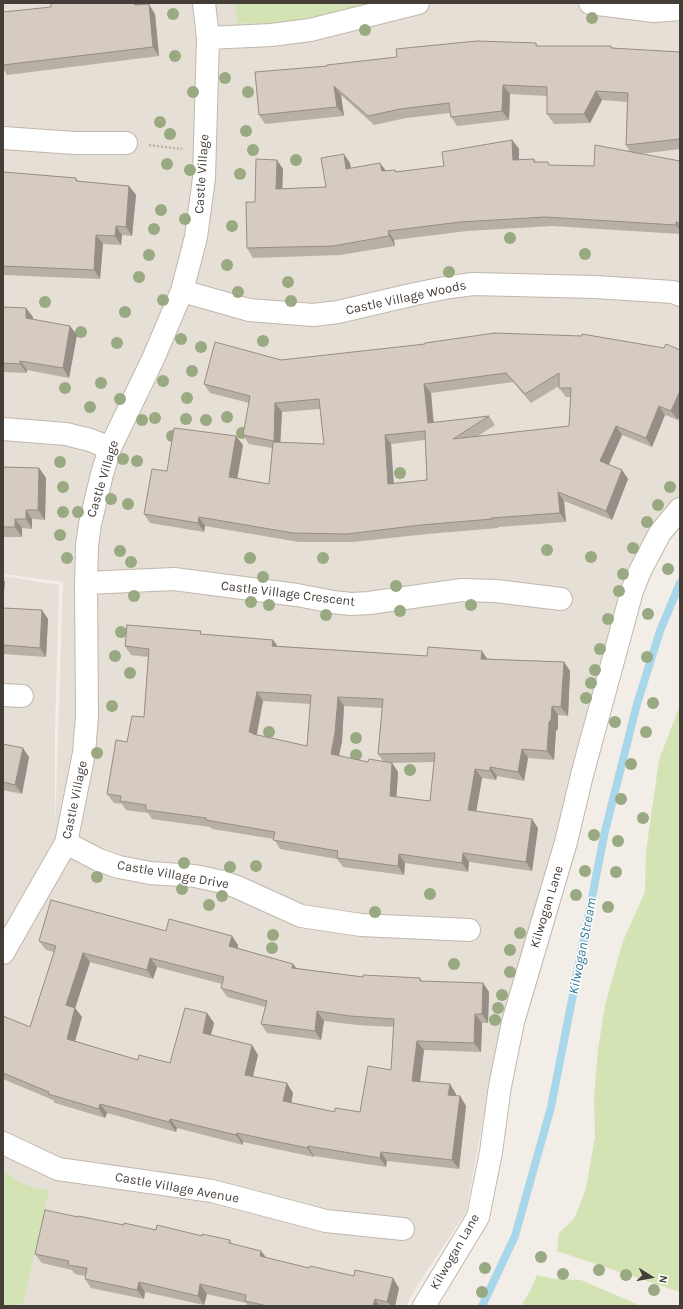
<!DOCTYPE html>
<html>
<head>
<meta charset="utf-8">
<style>
	body { margin:0 }
	#map { position:relative; width:683px; height:1309px; overflow:hidden; background:#f2ede7; font-family:Karla,sans-serif }
	canvas { display:block }
	.frame { position:absolute; inset:0; border:4px solid #453d37; pointer-events:none }
	.north { position:absolute; left:631px; top:1257px; width:40px; height:40px; -webkit-text-stroke:3px #fff; paint-order:stroke; rotate:101deg; font-size:11px; font-weight:700; line-height:16px; text-align:center; color:#453d37 }
	.north::after { content:''; display:block; margin:auto; width:14px; height:18px; background:#453d37; clip-path:polygon(50% 0,100% 100%,50% 72%,0 100%) }
</style>
</head>
<body>
<div id="map">
<canvas width="683" height="1309"></canvas>
<div class="frame"></div>
<div class="north">N</div>
</div>
<script>
const context = document.querySelector('canvas').getContext('2d');
context.lineJoin = 'round';
function fillPath(path, color) { context.fillStyle = color; context.fill(path, 'evenodd'); }
const poly = rows => new Path2D(rows.map(r => 'M' + r).join(''));
function strokePath(path, color, width, dash) { context.strokeStyle = color; context.lineWidth = width; context.lineCap = dash ? 'butt' : 'round'; context.setLineDash(dash || []); context.stroke(path); }
function write(font, color, halo, rows, align = 'center') {
  context.font = font + ' Karla,sans-serif'; context.lineWidth = 3; context.setLineDash([]); context.textBaseline = 'middle'; context.strokeStyle = halo; context.fillStyle = color; for (const [text, x, y, turn = 0] of rows) {
    context.save(); context.translate(x, y); context.rotate((+turn || 0) * Math.PI / 180); context.textAlign = isNaN(turn) ? turn : align; if (halo) context.strokeText(text, 0, 0); context.fillText(text, 0, 0); context.restore();
  }
}
const residential = poly([
	[3,3,680,3,680,497,664,514,630,570,496,1049,466,1212,420,1281,406,1306,3,1306,3,576,59,585,55,732,55,829,63,582,3,574]
]);
const green = poly([
	[234,3,372,3,333,13,274,24,238,23],
	[680,705,680,1292,557,1251,559,1233,574,1219,586,1189,595,1137,594,1097,598,1050,605,1005,623,941,645,892,646,851,659,760],
	[3,1171,19,1182,35,1188,49,1190,23,1304,15,1304,14,1306,3,1306],
	[537,1275,554,1279,581,1280,641,1306,521,1306,531,1289]
]);
const stream = poly([
	[482,1306,515,1236,551,1107,605,831,637,704,660,631,680,583]
]);
const path = poly([
	[149,145,182,149]
]);
const minor = poly([
	[590,3,654,11,680,9],
	[208,38,271,35,310,30,418,3],
	[3,138,75,143,126,143],
	[182,291,249,310,313,315,338,312,415,294,450,287,473,284,595,287,673,292,680,295],
	[3,429,66,434,90,440,110,448],
	[86,583,174,579,297,595,333,602,351,604,369,603,462,590,496,591,561,599],
	[3,695,22,696],
	[66,843,99,860,119,867,150,873,195,876,223,882,237,887,301,916,361,925,469,930],
	[3,953,66,843,84,753,87,716,86,583,87,546,90,524,102,474,110,448,153,359,182,291,196,237,204,178,208,38,204,3],
	[3,1143,58,1169,212,1191,326,1221,403,1229],
	[424,1306,478,1217,491,1152,500,1086,513,1022,566,842,582,775,632,591,640,571,660,533,680,509]
]);
const trees = [
	[173,14],
	[592,18],
	[365,30],
	[175,56],
	[225,78],
	[193,92],
	[248,92],
	[160,122],
	[246,131],
	[170,134],
	[253,150],
	[296,160],
	[167,164],
	[190,170],
	[240,174],
	[161,210],
	[185,219],
	[232,226],
	[154,229],
	[510,238],
	[585,254],
	[149,255],
	[227,265],
	[449,272],
	[139,277],
	[288,282],
	[238,292],
	[163,300],
	[291,301],
	[45,302],
	[125,312],
	[81,332],
	[181,339],
	[263,341],
	[117,343],
	[201,347],
	[192,371],
	[163,381],
	[101,383],
	[65,388],
	[187,398],
	[120,399],
	[90,407],
	[227,417],
	[155,418],
	[186,419],
	[142,420],
	[206,420],
	[242,433],
	[172,436],
	[123,459],
	[137,461],
	[60,462],
	[400,473],
	[63,487],
	[670,487],
	[111,499],
	[128,504],
	[658,505],
	[63,512],
	[78,512],
	[647,522],
	[60,535],
	[633,548],
	[547,550],
	[120,551],
	[591,557],
	[67,558],
	[250,558],
	[323,558],
	[131,562],
	[668,569],
	[623,574],
	[263,577],
	[396,586],
	[619,591],
	[134,596],
	[251,602],
	[269,605],
	[471,605],
	[400,611],
	[648,614],
	[326,615],
	[608,619],
	[121,632],
	[600,649],
	[115,656],
	[647,657],
	[595,670],
	[130,673],
	[591,683],
	[586,698],
	[653,703],
	[112,706],
	[615,722],
	[269,732],
	[646,732],
	[356,738],
	[97,753],
	[356,755],
	[631,764],
	[410,770],
	[621,799],
	[643,818],
	[594,835],
	[618,841],
	[184,863],
	[256,866],
	[230,867],
	[585,871],
	[616,872],
	[97,877],
	[182,889],
	[430,894],
	[576,895],
	[222,896],
	[209,905],
	[608,907],
	[375,912],
	[520,933],
	[273,935],
	[272,948],
	[510,950],
	[454,964],
	[510,972],
	[502,995],
	[498,1008],
	[495,1020],
	[541,1257],
	[485,1268],
	[599,1270],
	[563,1274],
	[626,1275],
	[654,1290],
	[482,1292]
];
const wall = poly([
	[139,5,155,14,159,56,7,75,4,70,3,71,3,12],
	[536,43,538,46,611,46,613,48,680,52,680,149,640,154,680,161,680,234,552,226,467,231,394,240,395,246,340,255,253,258,247,248,255,202,283,169,282,189,326,187,350,163,351,168,386,171,395,170,396,172,444,166,512,140,519,149,519,160,534,159,536,162,550,165,594,166,630,152,626,145,627,102,602,100,590,123,554,124,547,114,547,96,510,94,509,120,457,126,451,117,450,113,406,118,374,125,341,95,344,116,265,124,259,115,327,66],
	[3,172,76,178,78,181,129,186,136,195,132,236,122,235,121,245,103,244,100,279,3,275],
	[3,307,33,317,33,319,77,335,69,378,27,370,27,373,3,372],
	[664,348,680,350,680,415,678,420,665,415,652,447,622,435,609,465,622,470,628,479,612,520,564,501,566,522,498,527,498,528,427,534,353,542,299,542,205,526,204,532,150,523,144,514,167,471,236,436,243,445,237,478,269,484,272,448,249,444,243,435,249,403,210,393,204,384,281,360],
	[513,382,531,403,559,386,559,388,566,397,571,397,569,426,478,436,495,425,489,416,434,423,431,393],
	[320,409,324,444,280,442,282,412],
	[425,440,427,480,394,483,391,444],
	[3,467,39,468,46,478,45,520,32,519,32,529,22,528,22,537,3,537],
	[3,608,42,610,48,619,46,657,3,654],
	[203,634,273,640,278,646,427,656,564,662,570,671,568,716,558,715,558,729,556,731,554,760,528,758,524,781,497,776,496,780,482,778,476,811,538,828,532,871,469,862,468,872,405,863,404,875,343,867,337,859,280,849,274,839,212,829,210,827,152,819,148,813,126,810,122,804,114,803,107,794,127,742,144,717,148,657,131,655,125,646],
	[263,701,310,704,307,746,257,735],
	[344,706,382,708,378,754,383,761,368,762,339,756,342,742],
	[434,762,430,801,396,797,398,772,392,763],
	[3,744,29,757,22,794,3,790],
	[166,931,232,936,238,945,238,948,293,964,296,968,363,977,420,978,422,981,483,983,489,992,488,1023,482,1023,481,1052,424,1050,420,1081,456,1094,456,1096,460,1096,466,1106,459,1169,387,1161,386,1167,314,1156,314,1157,243,1142,243,1145,177,1128,176,1132,107,1113,105,1118,55,1103,53,1100,3,1079,3,1016,30,1027,54,952,46,950,39,941],
	[90,962,153,979,157,967,222,984,221,988,227,997,265,1007,261,1024,267,1033,321,1040,324,1021,357,1025,394,1027,391,1070,360,1112,335,1112,291,1102,293,1093,253,1076,258,1055,252,1045,211,1035,214,1023,207,1013,170,1063,138,1060,75,1041,82,1017,75,1008],
	[78,1217,124,1225,202,1236,230,1240,232,1244,261,1251,266,1258,399,1288,395,1306,248,1306,246,1303,207,1294,204,1305,145,1292,144,1299,91,1288,85,1279,85,1276,75,1274,72,1270,42,1263,35,1254]
]);
const shadedWall = poly([
	[134,3,137,3,140,7,135,5],
	[149,4,155,14,159,56,153,47],
	[503,85,510,94,509,120,502,111],
	[334,86,341,95,344,116,337,107],
	[596,91,602,100,590,123,584,114],
	[512,140,519,149,519,169,513,160],
	[344,154,350,163,352,178,346,169],
	[277,160,283,169,282,198,276,189],
	[380,163,387,172,382,171],
	[129,186,136,195,132,236,126,227],
	[676,222,680,227,680,230,676,225],
	[116,226,122,235,121,245,115,236],
	[388,231,394,240,395,246,389,236],
	[96,235,103,244,100,279,94,270],
	[26,308,33,317,32,327,26,318],
	[70,326,77,335,69,378,63,368],
	[20,361,27,370,27,373,20,364],
	[424,384,431,393,434,432,428,423],
	[679,393,680,395,680,415,678,420,671,411],
	[275,403,282,412,280,450,274,441],
	[659,406,665,415,652,447,646,438],
	[616,426,622,435,606,470,600,461],
	[385,435,391,444,394,493,388,484],
	[236,436,243,445,236,486,229,477],
	[39,468,46,478,45,520,38,510],
	[622,470,628,479,612,520,606,511],
	[558,492,564,501,566,522,560,513],
	[26,510,32,519,32,529,26,519],
	[199,517,205,526,204,532,198,523],
	[15,519,22,528,22,537,15,527],
	[3,579,5,582,3,602],
	[42,610,48,619,46,657,40,648],
	[273,640,279,649,272,646],
	[482,651,488,660,481,659],
	[564,662,570,671,568,716,561,707],
	[257,692,263,701,256,737,249,732],
	[338,697,344,706,342,742,337,763,331,754],
	[552,706,558,715,558,729,556,731,554,760,547,751,549,722],
	[23,748,29,757,22,794,15,785],
	[522,749,528,758,524,781,518,772],
	[392,763,398,772,396,805,390,796],
	[490,767,497,776,496,780,490,771],
	[475,769,482,778,475,819,468,810],
	[532,819,538,828,532,871,526,862],
	[463,853,469,862,468,872,462,863],
	[399,854,405,863,404,875,398,866],
	[232,936,238,945,236,955,229,946],
	[83,953,90,962,73,1015,66,1005],
	[150,958,157,967,153,979,147,970],
	[293,964,300,973,292,968],
	[483,983,489,992,488,1023,482,1014],
	[75,1008,82,1017,73,1048,67,1039],
	[317,1011,324,1021,321,1040,315,1031],
	[207,1013,214,1023,209,1042,203,1033],
	[475,1014,482,1023,481,1052,474,1043],
	[417,1041,424,1050,419,1090,412,1081],
	[252,1045,258,1055,251,1084,245,1075],
	[287,1083,293,1093,290,1110,283,1101],
	[450,1084,456,1094,455,1104,448,1095],
	[460,1096,466,1106,459,1169,452,1160],
	[100,1104,107,1113,105,1118,99,1109],
	[170,1119,177,1128,176,1132,169,1122],
	[237,1133,243,1142,243,1145,236,1135],
	[308,1146,314,1156,314,1157,307,1148],
	[381,1152,387,1161,386,1167,380,1158],
	[261,1251,268,1260,260,1256],
	[393,1278,399,1288,395,1306,391,1306,387,1302],
	[139,1282,145,1292,144,1299,137,1290],
	[200,1284,207,1294,204,1305,198,1296],
	[375,1299,380,1306,373,1306]
]);
const building = poly([
	[51,3,134,3,135,5,149,4,153,47,3,65,3,12,51,7,51,3],
	[477,41,536,43,536,46,611,46,611,48,680,52,680,139,626,145,628,93,596,91,584,114,547,114,547,87,503,85,502,111,451,117,449,103,400,109,368,116,334,86,337,107,259,115,255,72,327,66,327,65,397,57,396,49,477,41],
	[512,140,513,160,534,159,534,162,548,162,549,165,594,166,595,145,680,161,680,223,676,222,676,225,545,217,460,222,388,231,389,236,333,246,247,248,246,202,255,202,256,159,277,160,276,189,326,187,321,158,344,154,346,169,380,163,382,171,395,170,395,172,444,166,442,152,512,140],
	[3,172,76,178,76,181,129,186,126,227,116,226,115,236,96,235,94,270,3,266,3,172],
	[3,307,26,308,26,318,70,326,63,368,20,361,20,364,3,363,3,307],
	[495,333,582,336,582,334,664,348,666,344,680,350,680,394,679,393,671,411,659,406,646,438,616,426,600,461,622,470,606,511,558,492,560,513,491,518,492,519,421,525,347,534,293,533,199,517,198,523,144,514,152,469,167,471,174,428,236,436,229,477,269,484,273,442,324,444,319,399,275,403,274,441,243,435,250,396,204,384,215,342,281,360,425,344,425,343,495,333],
	[506,373,525,394,559,373,559,388,571,388,569,426,453,439,489,416,428,423,424,384,506,373],
	[425,431,427,480,388,484,385,435,425,431],
	[3,467,39,468,38,510,26,510,26,519,15,519,15,527,3,527,3,467],
	[3,608,42,610,40,648,3,645,3,608],
	[127,625,201,631,200,634,273,640,272,646,427,656,428,647,482,651,481,659,564,662,561,707,552,706,551,720,549,722,547,751,522,749,518,772,490,767,490,771,475,769,472,788,468,810,532,819,526,862,463,853,462,863,399,854,398,866,337,858,338,851,273,840,275,832,206,820,206,818,146,810,146,805,120,801,121,796,107,794,116,740,127,742,132,716,144,717,149,649,125,646,127,625],
	[257,692,311,695,307,746,253,734,253,733,249,732,257,692],
	[338,697,383,699,378,754,435,753,430,801,390,796,392,763,369,759,368,762,331,754,335,733,338,697],
	[3,744,23,748,15,785,3,782,3,744],
	[51,900,166,931,169,919,232,936,229,946,293,964,292,968,363,977,363,975,420,978,420,981,483,983,482,1014,475,1014,474,1043,417,1041,412,1081,450,1084,448,1095,460,1096,452,1160,381,1152,380,1158,308,1146,307,1148,237,1133,236,1135,170,1119,169,1122,100,1104,99,1109,48,1094,49,1092,3,1073,3,1016,30,1027,56,946,39,941,51,900],
	[83,953,147,970,150,958,224,977,221,988,267,1001,261,1024,315,1031,317,1011,350,1016,394,1019,391,1070,368,1066,360,1112,335,1108,335,1112,283,1101,287,1083,245,1075,252,1045,203,1033,207,1013,185,1008,170,1063,139,1055,138,1060,67,1039,75,1008,66,1005,83,953],
	[45,1210,78,1217,78,1216,124,1225,124,1223,156,1230,157,1225,202,1236,202,1234,230,1240,229,1243,261,1251,260,1256,309,1268,310,1266,354,1276,355,1270,393,1278,387,1302,375,1299,373,1306,268,1306,245,1301,246,1295,200,1284,198,1296,139,1282,137,1290,85,1279,87,1268,68,1265,69,1261,35,1254,45,1210]
]);
const streetNames = [
	["Castle Village",202,174,-86],
	["Castle Village Woods",406,298,-12],
	["Castle Village",103,479,-73],
	["Castle Village Crescent",288,594,7],
	["Castle Village",75,800,-78],
	["Castle Village Drive",173,875,10],
	["Kilwogan Lane",547,907,-73],
	["Castle Village Avenue",177,1188,10],
	["Kilwogan Lane",455,1252,-60]
];
const waterNames = [
	["Kilwogan Stream",583,946,-79]
];
fillPath(residential, '#e6dfd6');
fillPath(green, '#d3e3b3');
strokePath(stream, '#a8d7eb', 8);
strokePath(minor, '#c0b7ad', 24);
strokePath(path, '#beae9d', 2.5, [2, 2]);
strokePath(minor, '#fff', 22);
context.fillStyle = '#99a981';
for (const [x, y] of trees) { context.beginPath(); context.arc(x, y, 6, 0, 2 * Math.PI); context.fill(); }
fillPath(wall, '#b8afa5');
fillPath(shadedWall, '#968e86');
fillPath(building, '#d6cbc0');
strokePath(building, '#968e86', 1);
write('13px', '#453d37', '#fff', streetNames);
write('italic 14px', '#347a99', '#fff', waterNames);
</script>
</body>
</html>
